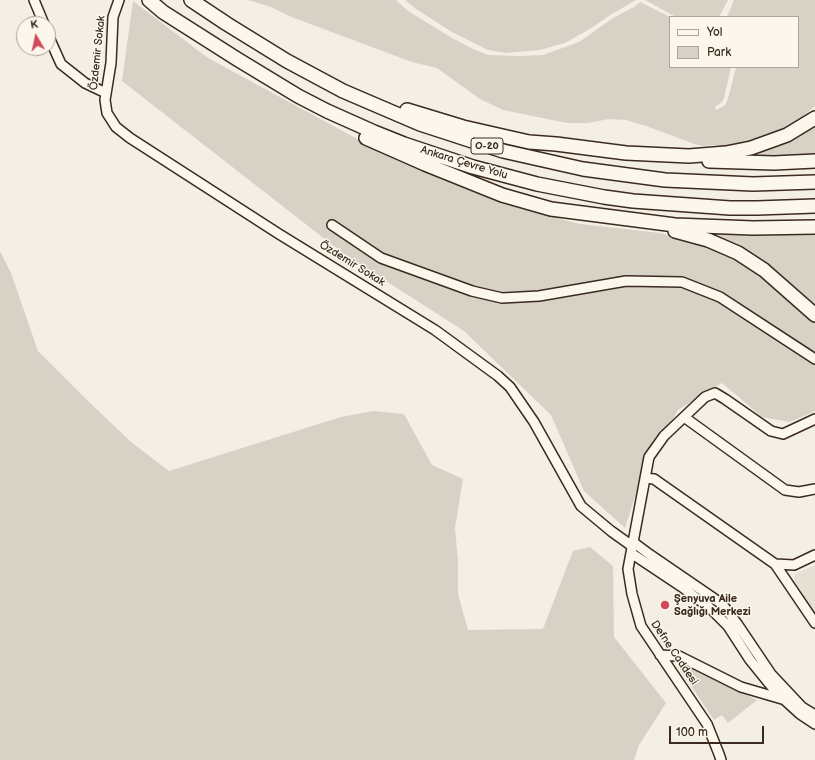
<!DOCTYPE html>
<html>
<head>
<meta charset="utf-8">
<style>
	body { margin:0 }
	#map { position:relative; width:815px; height:760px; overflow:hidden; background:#f3efe4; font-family:"Balsamiq Sans",sans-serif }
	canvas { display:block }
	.legend { position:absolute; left:669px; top:16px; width:130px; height:52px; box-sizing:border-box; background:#fbf7ec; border:1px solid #aea59a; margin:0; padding:5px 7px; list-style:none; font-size:12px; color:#3b2a1e }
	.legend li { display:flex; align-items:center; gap:8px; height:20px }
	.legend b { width:20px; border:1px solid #aea59a }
	.north { position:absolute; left:16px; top:16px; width:40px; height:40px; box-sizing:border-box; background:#fbf7ec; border:1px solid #aea59a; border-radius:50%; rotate:351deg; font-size:11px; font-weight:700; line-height:16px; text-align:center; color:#3b2a1e }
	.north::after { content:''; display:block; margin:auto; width:14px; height:18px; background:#d1495b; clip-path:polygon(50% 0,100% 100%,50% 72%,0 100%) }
	.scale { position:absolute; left:669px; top:726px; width:95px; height:18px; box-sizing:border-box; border:2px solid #3b2a1e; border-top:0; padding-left:5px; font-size:12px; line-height:14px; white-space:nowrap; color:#3b2a1e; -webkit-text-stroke:3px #fbf7ec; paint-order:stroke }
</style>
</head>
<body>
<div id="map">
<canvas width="815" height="760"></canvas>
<ul class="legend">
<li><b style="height:5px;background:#fbf7ec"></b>Yol</li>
<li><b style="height:11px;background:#d8d1c6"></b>Park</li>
</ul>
<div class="north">K</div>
<div class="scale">100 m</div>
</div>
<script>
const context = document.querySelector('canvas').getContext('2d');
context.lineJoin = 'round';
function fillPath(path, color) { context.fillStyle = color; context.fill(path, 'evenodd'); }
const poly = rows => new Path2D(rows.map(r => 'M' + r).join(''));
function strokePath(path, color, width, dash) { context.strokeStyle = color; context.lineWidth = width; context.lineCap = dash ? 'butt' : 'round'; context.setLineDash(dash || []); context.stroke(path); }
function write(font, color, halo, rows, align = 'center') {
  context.font = font + ' "Balsamiq Sans",sans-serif'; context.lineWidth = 3; context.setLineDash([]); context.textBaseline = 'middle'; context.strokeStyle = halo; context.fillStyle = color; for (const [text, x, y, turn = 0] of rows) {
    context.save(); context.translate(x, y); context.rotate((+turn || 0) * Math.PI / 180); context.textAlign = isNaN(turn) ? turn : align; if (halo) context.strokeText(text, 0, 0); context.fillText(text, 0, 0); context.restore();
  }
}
const built = poly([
	[815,565,815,613,795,582,794,577,797,573]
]);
const green = poly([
	[248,0,396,0,408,11,452,38,473,49,488,55,518,56,543,55,579,42,613,18,634,7,640,2,670,17,670,67,731,67,724,98,722,102,715,107,716,110,724,106,726,104,729,95,736,67,798,67,798,17,727,17,734,0,815,0,815,106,799,120,765,138,719,150,716,145,703,146,697,145,649,127,626,120,609,119,588,123,567,123,503,110,480,99,437,68,412,62,289,16,271,7],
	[405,0,636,0,612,14,588,30,565,43,540,50,506,53,488,50,452,32,416,9],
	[645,0,728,0,719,17,676,17],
	[133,1,208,58,398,161,500,203,580,224,660,233,721,250,770,281,815,323,815,411,790,422,762,417,722,383,678,410,643,471,625,528,584,491,551,415,464,331,344,254,122,81],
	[815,126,815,158,761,159,760,152,794,139],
	[815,228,815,308,791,285,754,255,712,236,715,231],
	[0,251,11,273,38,351,87,400,131,442,169,471,341,417,373,411,404,414,432,465,463,479,455,528,458,561,458,594,468,630,543,629,573,551,590,547,613,566,614,637,666,703,639,745,634,760,0,760],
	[682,662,718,682,757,700,728,723,722,715,714,720,677,665]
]);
const minor = poly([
	[34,0,44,24],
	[119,0,113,17,111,63,105,100,107,113,116,127,130,138,279,234,435,330,498,376,510,387,534,422,581,506,611,531,632,546],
	[48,35,61,64,85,83,106,93],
	[332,225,381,258,472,291,502,298,539,296,626,281,682,282,720,297,815,359],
	[684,417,785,490,799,492,815,489],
	[645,478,654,479,775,564,794,565,815,555],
	[633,542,649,554,722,604,738,625,771,674,802,707,815,715],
	[631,553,682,587,711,609,728,626,750,660,776,692,800,714,815,724],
	[775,564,815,623],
	[660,655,679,656,741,687,782,699],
	[721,760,719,754,707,724,641,626,632,594,628,569,649,457,664,436,705,397,715,393,725,399,771,431,783,434,815,419]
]);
const highway = poly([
	[149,0,163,12,237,59,298,96,327,111,374,132,404,144,473,167,537,184,604,197,633,201,730,208,757,208,815,206],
	[191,0,227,24,287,61,343,91,420,124,503,151,583,169,665,180,753,184,815,182],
	[407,110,463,127,529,142,556,144,626,153,689,156,726,153,751,148,787,135,815,118],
	[366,138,425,164,502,195,551,209,675,225,753,228,815,227],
	[709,161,774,163,815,161],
	[675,231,708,240,738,253,764,270,815,315]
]);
const markers = [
	[665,605,5,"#d1495b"]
];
const shields = [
	[487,146,32]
];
const shieldNames = [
	["O-20",487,146]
];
const streetNames = [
	["Özdemir Sokak",98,53,-84],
	["Ankara Çevre Yolu",464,163,17],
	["Özdemir Sokak",352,264,32],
	["Defne Caddesi",674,653,56]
];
const poiNames = [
	["Şenyuva Aile",674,599],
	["Sağlığı Merkezi",674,612]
];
fillPath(built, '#e5dfd4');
fillPath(green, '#d8d1c6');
strokePath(minor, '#3b2a1e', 12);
strokePath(highway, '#3b2a1e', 16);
strokePath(minor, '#fbf7ec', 9);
strokePath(highway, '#fbf7ec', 13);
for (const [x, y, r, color] of markers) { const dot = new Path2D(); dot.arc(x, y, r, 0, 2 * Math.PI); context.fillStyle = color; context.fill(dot); strokePath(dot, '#fbf7ec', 1.5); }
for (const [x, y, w] of shields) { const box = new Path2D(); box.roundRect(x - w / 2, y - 8, w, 16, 3); context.fillStyle = '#fbf7ec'; context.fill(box); strokePath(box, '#3b2a1e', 1); }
write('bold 10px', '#3b2a1e', null, shieldNames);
write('11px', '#3b2a1e', '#fbf7ec', streetNames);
write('bold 11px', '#3b2a1e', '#fbf7ec', poiNames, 'left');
</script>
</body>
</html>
